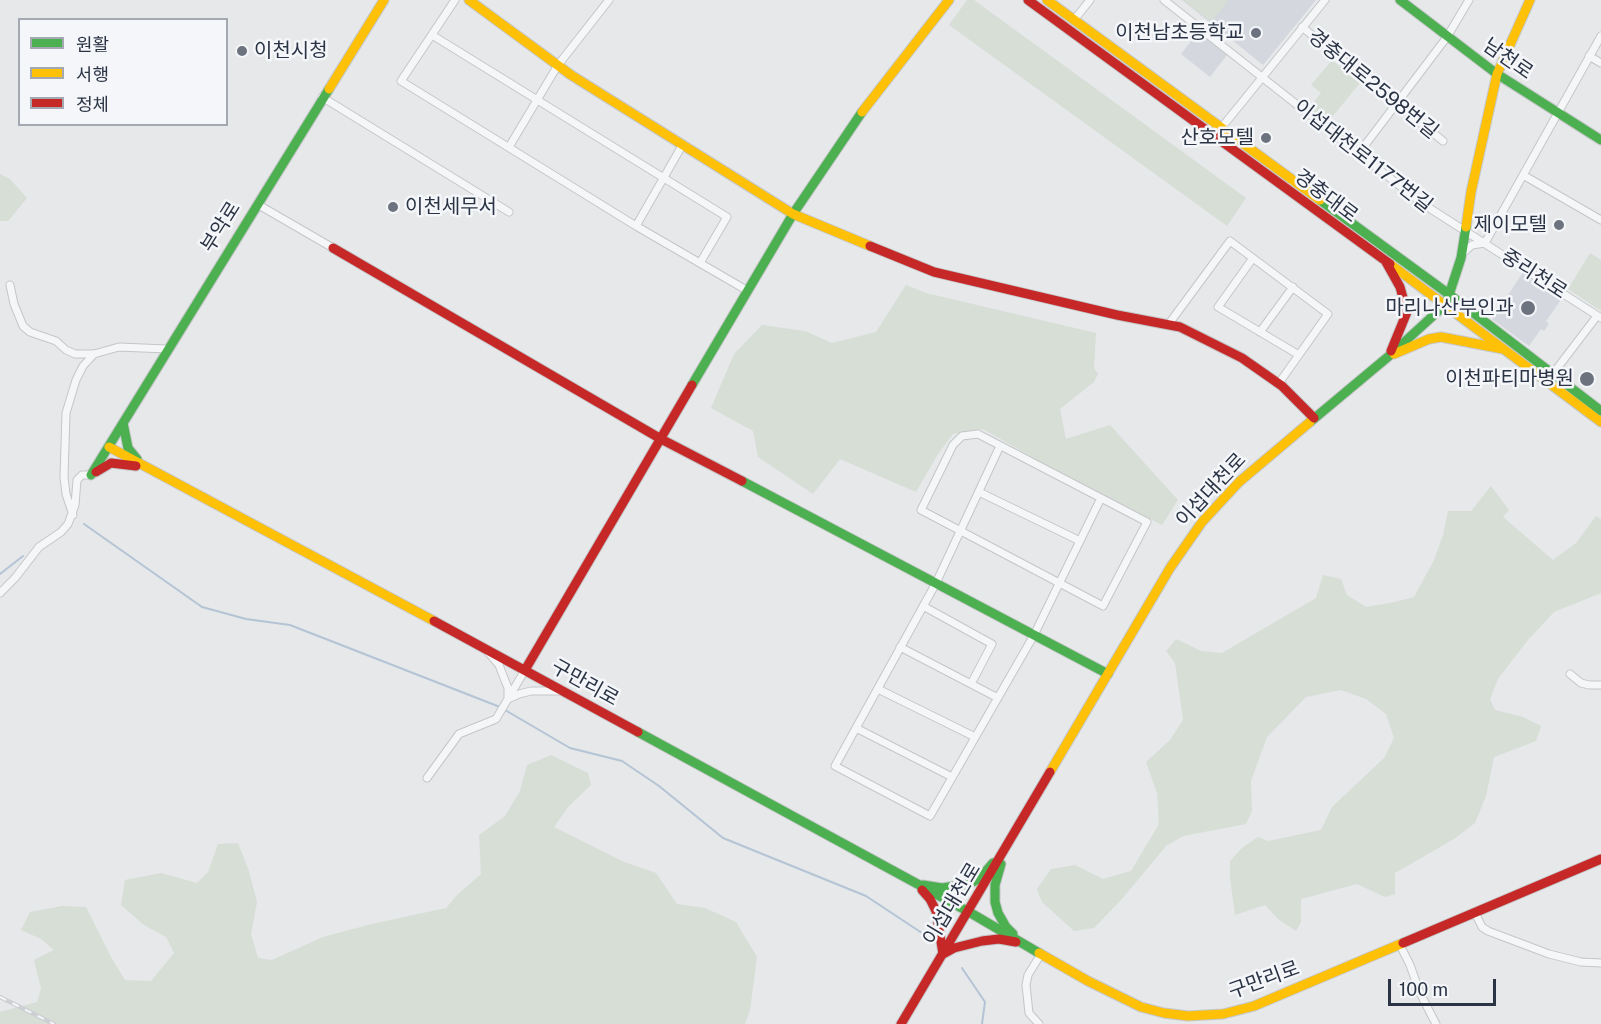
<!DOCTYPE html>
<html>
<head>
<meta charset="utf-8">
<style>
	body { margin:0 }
	#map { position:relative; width:1601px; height:1024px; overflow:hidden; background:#e6e8ea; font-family:"Public Sans","Noto Sans KR",sans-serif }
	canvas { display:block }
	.legend { position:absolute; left:18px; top:18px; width:210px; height:108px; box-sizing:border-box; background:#f4f6f9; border:2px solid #a4a8b1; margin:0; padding:8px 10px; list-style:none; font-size:18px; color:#2b3445 }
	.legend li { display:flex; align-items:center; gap:12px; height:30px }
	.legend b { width:30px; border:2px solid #a4a8b1 }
	.scale { position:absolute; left:1388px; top:979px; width:108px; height:27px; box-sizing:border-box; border:3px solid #2b3445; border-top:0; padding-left:8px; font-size:18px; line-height:21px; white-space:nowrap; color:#2b3445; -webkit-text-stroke:4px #f4f6f9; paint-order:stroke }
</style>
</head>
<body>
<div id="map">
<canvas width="1601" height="1024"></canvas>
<ul class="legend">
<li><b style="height:8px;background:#4caf50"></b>원활</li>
<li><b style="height:8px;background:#ffc107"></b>서행</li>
<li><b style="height:8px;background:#c62828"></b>정체</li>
</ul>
<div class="scale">100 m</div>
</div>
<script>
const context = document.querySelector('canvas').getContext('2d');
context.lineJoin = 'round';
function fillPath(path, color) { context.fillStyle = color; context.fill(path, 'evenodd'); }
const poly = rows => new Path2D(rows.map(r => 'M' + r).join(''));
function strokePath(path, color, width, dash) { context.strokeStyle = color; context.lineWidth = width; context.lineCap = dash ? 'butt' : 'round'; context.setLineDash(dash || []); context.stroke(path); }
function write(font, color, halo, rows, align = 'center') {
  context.font = font + ' "Public Sans","Noto Sans KR",sans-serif'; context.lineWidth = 5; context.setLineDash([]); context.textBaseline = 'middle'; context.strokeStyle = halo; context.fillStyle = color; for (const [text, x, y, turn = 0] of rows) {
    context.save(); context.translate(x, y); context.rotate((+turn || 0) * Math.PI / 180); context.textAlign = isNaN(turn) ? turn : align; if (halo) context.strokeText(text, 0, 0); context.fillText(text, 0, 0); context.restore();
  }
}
const built = poly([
	[1182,0,1316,0,1263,65],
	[1198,32,1227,55,1210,77,1181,54],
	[1524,271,1563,297,1546,321,1549,324,1544,331,1541,329,1529,346,1492,319]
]);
const green = poly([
	[967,0,974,0,1246,198,1227,226,949,25],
	[1183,0,1229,0,1211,22],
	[1332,60,1360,83,1327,123,1309,108,1321,93,1311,85],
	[0,174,10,179,27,198,8,221,0,221],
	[1590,253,1601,260,1601,311,1568,289],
	[906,285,926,293,1096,333,1094,368,1098,374,1094,382,1060,409,1066,439,1110,425,1178,500,1162,525,1039,461,983,429,953,434,938,454,916,492,840,459,813,494,758,457,753,431,711,408,734,354,762,325,805,331,832,343,876,332],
	[1491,486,1509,510,1503,517,1553,560,1576,543,1596,516,1601,519,1601,593,1554,612,1528,640,1498,679,1490,699,1495,710,1523,717,1541,726,1536,741,1494,757,1486,796,1475,823,1454,839,1395,873,1395,894,1385,897,1357,884,1301,899,1301,922,1296,931,1278,919,1265,905,1235,915,1230,878,1230,861,1242,848,1258,837,1268,841,1321,830,1332,807,1384,758,1394,738,1386,714,1366,699,1341,690,1306,697,1267,737,1251,781,1252,811,1246,824,1183,836,1166,846,1121,900,1094,928,1074,931,1042,902,1037,889,1051,869,1075,865,1103,879,1131,871,1159,824,1157,793,1146,762,1170,740,1183,720,1175,663,1166,651,1176,639,1201,651,1222,653,1316,598,1323,575,1341,579,1347,595,1366,607,1395,602,1414,597,1434,560,1443,535,1448,511,1471,511],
	[551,755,588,773,591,785,568,807,554,827,622,861,656,873,677,904,705,908,736,922,757,957,750,1010,745,1024,0,1024,0,1012,37,1002,41,989,34,960,54,950,41,939,21,930,30,912,62,906,86,907,111,957,125,980,151,981,174,953,166,937,144,925,121,905,125,880,161,873,197,883,208,872,218,844,238,843,249,871,257,902,251,934,258,958,272,960,323,937,372,924,446,908,457,895,481,874,479,835,505,816,520,791,527,765]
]);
const stream = poly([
	[84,524,202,607,246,619,290,625,500,707],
	[0,574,23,556],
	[505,710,570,748,622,761,659,786,723,838,866,896,925,935],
	[962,968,985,1002,982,1024]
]);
const street = poly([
	[455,0,401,81,636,226,748,291],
	[1164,0,1423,204,1601,318],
	[1074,20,1090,0],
	[1302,27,1443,141],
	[432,35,727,217,700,263],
	[1589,56,1601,63],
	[322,97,509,212],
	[1222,127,1325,0],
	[509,147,558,65,609,0],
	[1359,153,1447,37,1469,0],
	[1523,175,1601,220],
	[257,204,333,248],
	[636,226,683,144],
	[1485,243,1601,36],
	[1462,254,1472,245,1485,243],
	[1253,258,1218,307,1299,355],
	[10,285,14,304,23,326,30,332,56,341,66,350,75,354,94,354,119,347,167,349],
	[1168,325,1230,241,1328,314,1279,383],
	[1260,332,1293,287],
	[1552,375,1597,316],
	[978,434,1147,522,1103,606,921,510,953,445,962,436,978,434],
	[1000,446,936,583,835,766,930,816,1034,635,1101,498],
	[979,492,1080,541],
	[73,515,66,494,64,477,66,413,76,380,83,366,94,354],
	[0,593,15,578,39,547,61,532,68,524,75,505,77,480,82,475,91,475],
	[923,606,992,644,971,684],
	[900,647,998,698],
	[487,651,499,665,504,678,508,688,508,699],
	[1570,674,1581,683,1589,685,1601,685],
	[878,689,975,737],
	[508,699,519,694,531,691,561,691],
	[856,728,952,777],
	[427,778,459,734,496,719,525,670],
	[1475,913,1482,927,1488,931,1549,954,1581,962,1601,963],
	[1400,945,1410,965,1420,993,1436,1024],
	[1039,1024,1029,1013,1026,985,1028,975,1041,954]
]);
const fast = poly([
	[1400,0,1497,74,1601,140],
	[1320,200,1450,295,1601,411],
	[692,385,793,214,862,112],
	[1310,422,1389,356,1446,304,1461,258,1466,227],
	[123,423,128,448,137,459],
	[91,475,329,89],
	[742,481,1108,674],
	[638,732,969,912,1039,953],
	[1001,864,995,885,995,902,998,913,1006,927,1013,934],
	[923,885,942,888,969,884,980,878,993,863]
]);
const slow = poly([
	[469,0,571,75,793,214,870,246],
	[1047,0,1320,200],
	[329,89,384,0],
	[862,112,949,0],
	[1466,227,1471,192,1497,74,1530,0],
	[1390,264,1601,422],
	[1394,354,1429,339,1441,337,1503,349],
	[109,447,434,621],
	[1050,772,1170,568,1202,522,1239,482,1310,422],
	[1039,953,1088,981,1141,1007,1164,1013,1188,1016,1223,1014,1254,1006,1403,943]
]);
const jam = poly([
	[1028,0,1390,264],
	[870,246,934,272,1117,315,1180,327,1242,358,1282,386,1314,418],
	[333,248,661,439,742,481],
	[1386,262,1400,287,1407,312,1391,351],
	[96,472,111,463,136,466],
	[434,621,638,732],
	[525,670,692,385],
	[922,890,930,899,936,911,943,954,954,948,982,941,999,939,1016,942],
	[1403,943,1601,859],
	[901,1024,1050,772]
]);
const rail = poly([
	[0,997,54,1024]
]);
const markers = [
	[1256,33,6,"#6c737f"],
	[242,51,6,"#6c737f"],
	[1266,138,6,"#6c737f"],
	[393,207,6,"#6c737f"],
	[1559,225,6,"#6c737f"],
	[1528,308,8,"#6c737f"],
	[1587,379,8,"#6c737f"]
];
const poiNames = [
	["이천남초등학교",1244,33],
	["이천시청",254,51,"left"],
	["산호모텔",1254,138],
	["이천세무서",405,207,"left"],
	["제이모텔",1547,225],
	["마리나산부인과",1514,308],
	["이천파티마병원",1574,379]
];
const streetNames = [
	["남천로",1508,59,35],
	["경충대로2598번길",1373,84,39],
	["이섭대천로1177번길",1363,156,38],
	["경충대로",1326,196,37],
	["부악로",221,227,-58],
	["중리천로",1534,274,33],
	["이섭대천로",1211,490,-47],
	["구만리로",585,683,29],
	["이섭대천로",952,904,-59],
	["구만리로",1264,980,-20]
];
fillPath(built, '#d4d7dd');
fillPath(green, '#d6ded6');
strokePath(stream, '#b4c4d5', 2);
strokePath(street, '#c4c6c8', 9);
strokePath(fast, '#c4c6c8', 11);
strokePath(slow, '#c4c6c8', 11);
strokePath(jam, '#c4c6c8', 11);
strokePath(street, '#f5f6f7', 7);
strokePath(fast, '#4caf50', 9);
strokePath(slow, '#ffc107', 9);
strokePath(jam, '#c62828', 9);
strokePath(rail, '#cecfd2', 4.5);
strokePath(rail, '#f4f6f9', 2, [7]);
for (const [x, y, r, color] of markers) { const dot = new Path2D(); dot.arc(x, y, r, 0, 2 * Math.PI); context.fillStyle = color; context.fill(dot); strokePath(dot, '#f4f6f9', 2); }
write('20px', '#2b3445', '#f4f6f9', poiNames, 'right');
write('20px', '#2b3445', '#f4f6f9', streetNames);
</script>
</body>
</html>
